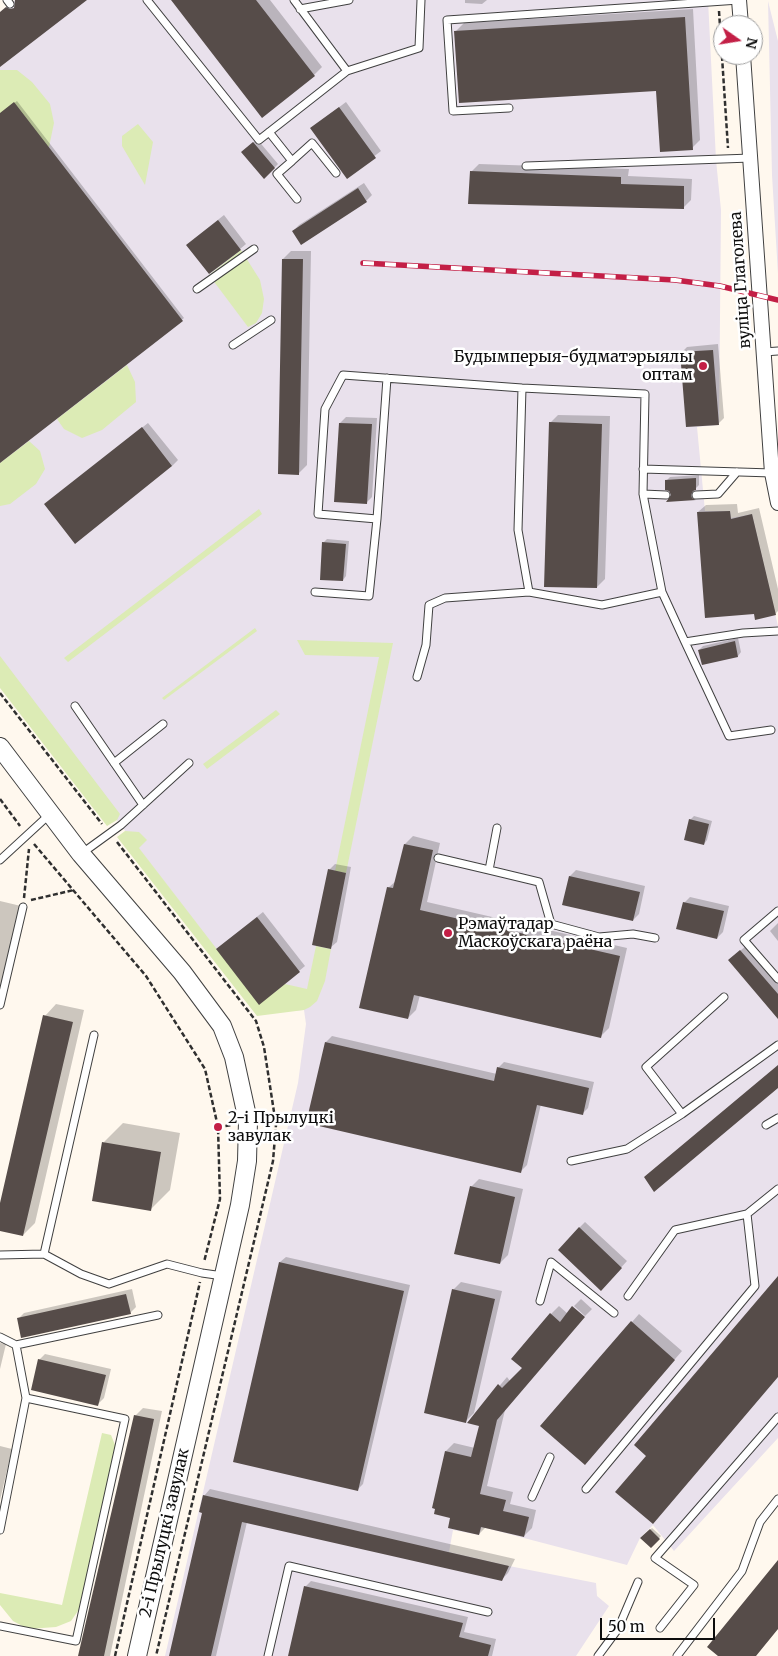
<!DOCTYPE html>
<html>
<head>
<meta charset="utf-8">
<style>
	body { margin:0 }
	#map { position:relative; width:778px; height:1656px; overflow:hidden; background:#fff8ee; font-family:Merriweather,serif }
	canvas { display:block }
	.north { position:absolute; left:713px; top:15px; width:50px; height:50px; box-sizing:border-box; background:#fff; border:1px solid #9e9e9e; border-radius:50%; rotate:103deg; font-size:14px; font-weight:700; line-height:20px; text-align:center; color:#0d0d0d }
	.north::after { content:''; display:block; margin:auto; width:18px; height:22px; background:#c31f46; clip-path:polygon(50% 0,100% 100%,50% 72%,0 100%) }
	.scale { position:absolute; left:600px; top:1618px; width:115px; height:22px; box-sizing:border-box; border:2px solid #0d0d0d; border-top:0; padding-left:6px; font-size:15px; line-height:18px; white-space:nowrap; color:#0d0d0d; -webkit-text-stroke:4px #fff; paint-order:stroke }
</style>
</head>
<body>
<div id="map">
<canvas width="778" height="1656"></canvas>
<div class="north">N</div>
<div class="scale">50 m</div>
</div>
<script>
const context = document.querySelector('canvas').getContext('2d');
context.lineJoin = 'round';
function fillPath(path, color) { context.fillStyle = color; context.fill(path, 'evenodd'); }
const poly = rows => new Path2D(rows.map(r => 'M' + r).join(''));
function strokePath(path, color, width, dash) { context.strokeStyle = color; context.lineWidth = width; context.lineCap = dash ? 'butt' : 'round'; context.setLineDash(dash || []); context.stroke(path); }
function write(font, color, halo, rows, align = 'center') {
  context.font = font + ' Merriweather,serif'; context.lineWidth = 5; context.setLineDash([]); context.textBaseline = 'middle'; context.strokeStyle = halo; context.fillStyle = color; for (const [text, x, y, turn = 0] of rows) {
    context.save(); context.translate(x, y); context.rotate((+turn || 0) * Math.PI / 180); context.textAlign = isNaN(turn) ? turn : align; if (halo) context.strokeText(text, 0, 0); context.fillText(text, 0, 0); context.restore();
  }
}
const industrial = poly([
	[15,0,708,0,716,160,721,210,719,425,697,427,705,511,730,511,731,518,752,514,778,626,778,1438,674,1551,653,1525,640,1538,627,1565,482,1527,479,1535,453,1530,449,1552,509,1566,596,1583,597,1596,609,1606,576,1656,165,1656,298,1083,306,1024,304,1010,291,1011,216,949,0,668,0,12],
	[768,1,778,41,778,274,772,175]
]);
const green = poly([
	[0,70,17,70,32,82,50,104,54,123,49,147,0,113],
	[138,124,153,142,145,185,122,146,122,136],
	[241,250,260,280,264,299,262,313,256,323,248,327,209,275],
	[127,365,135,382,136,402,102,430,82,438,64,429,57,419],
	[29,441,40,451,45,469,36,484,10,504,0,506,0,463],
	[259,509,262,514,68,662,64,658],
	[255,628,257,631,164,700,162,698],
	[297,640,393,643,346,873,335,871,379,657,305,655],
	[0,656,120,814,117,820,107,826,0,688],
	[276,710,280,714,207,769,203,764],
	[125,831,139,832,147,840,139,848,259,1004,285,984,307,989,316,946,331,949,325,981,317,1001,310,1007,304,1010,257,1016,117,837],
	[102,1433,111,1435,117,1450,80,1608,71,1621,56,1627,28,1629,13,1621,0,1605,0,1593,62,1605]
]);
const shadow = poly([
	[173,0,270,0,322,67,314,75],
	[465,0,487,0,482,4,465,3],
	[693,9,700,140,692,148,658,89,456,31,464,23],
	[17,101,184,318,0,462,0,114],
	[346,102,381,151,347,177,318,123],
	[257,139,278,164,265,177,247,148],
	[479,164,629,169,628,176,692,179,691,200,683,208,471,172],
	[364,183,372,195,366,201,293,231,299,225],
	[224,215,246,244,240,249,194,239],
	[291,251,311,251,307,465,299,473,283,259],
	[718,344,724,418,718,424,681,353,687,347],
	[558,415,610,416,605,579,597,587,550,423],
	[346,417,377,418,372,497,366,503,340,423],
	[148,423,178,460,172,466,52,499],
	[699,475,699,485,694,490,695,495,698,496,695,499,669,501,673,495,666,481,670,477],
	[737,504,738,513,759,508,778,589,778,611,775,614,755,613,698,512,706,505],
	[327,539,349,541,346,576,343,580,323,543],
	[738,638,741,652,738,656,699,650,703,646],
	[694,816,712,821,707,840,704,844,690,820],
	[413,836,440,843,427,902,627,948,609,1028,601,1036,420,995,416,1010,408,1018,388,888,397,880,405,844],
	[335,864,351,867,337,942,331,947,329,870],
	[576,870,645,886,639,914,633,920,563,904,570,876],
	[690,897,729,906,723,932,717,938,684,903],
	[0,901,21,906,0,997],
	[263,912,305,966,299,971,223,944],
	[778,923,778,941,770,931],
	[746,946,778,983,778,1017,735,955],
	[56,1004,84,1010,35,1223,23,1235,0,1229,0,1209,45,1016],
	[332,1036,497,1074,498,1068,504,1062,594,1082,588,1108,582,1114,541,1104,527,1165,521,1171,308,1122,326,1042],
	[123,1123,180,1133,170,1190,150,1210,104,1142],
	[479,1179,523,1189,508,1255,500,1263,471,1187],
	[585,1222,627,1261,607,1283,579,1228],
	[286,1257,410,1285,363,1484,357,1490,280,1262],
	[461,1282,502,1291,474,1413,466,1421,453,1290],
	[132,1289,136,1307,130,1313,18,1319,24,1313],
	[581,1299,592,1309,585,1316,574,1306],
	[559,1306,568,1314,505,1410,487,1486,513,1492,510,1504,536,1510,532,1528,524,1536,486,1527,479,1534,452,1517,446,1451,454,1443,475,1448,480,1425,469,1422,507,1377,510,1381,524,1368,551,1314],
	[639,1314,682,1351,592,1455,632,1322],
	[0,1343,6,1344,0,1369],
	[45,1354,111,1369,104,1398,98,1404,39,1360],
	[143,1408,162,1411,110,1656,80,1656,135,1416],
	[0,1446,12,1449,0,1500],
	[210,1489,515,1559,508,1573,501,1580,247,1522,216,1656,171,1656,204,1512,204,1496],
	[652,1528,661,1536,651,1547,642,1538],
	[311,1581,468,1617,464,1632,496,1639,492,1656,289,1656,305,1587]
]);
const building = poly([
	[15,0,87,0,0,67,0,12,6,7,10,9,14,8],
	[171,0,256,0,315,76,262,118],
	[685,17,693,150,660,152,656,91,459,103,454,31],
	[14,102,183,321,0,463,0,113],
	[339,107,376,158,347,179,310,128],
	[253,142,275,168,264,179,241,152],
	[470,171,621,177,621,184,684,186,684,209,468,204],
	[358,188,367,202,301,245,292,231],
	[218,220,241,250,209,274,186,245],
	[282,259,303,259,299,475,278,474],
	[713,350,719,425,686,427,680,352],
	[549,422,602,424,597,588,544,587],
	[339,423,372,424,367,504,334,502],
	[142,427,172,466,75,544,44,504],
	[696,478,696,490,693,491,691,495,692,498,696,500,666,502,671,495,669,491,665,490,665,480],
	[730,511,731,519,752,514,776,615,755,620,754,614,705,618,697,512],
	[322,542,346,544,343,581,320,580],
	[735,641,738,657,702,665,698,650],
	[689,819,709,824,704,845,684,840],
	[404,844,433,850,420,910,620,956,601,1038,414,995,408,1019,359,1008,387,887,393,888],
	[328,869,346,873,331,949,312,945],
	[569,876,640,892,633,921,562,905],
	[683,902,724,911,717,939,676,929],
	[257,917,300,972,259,1005,216,949],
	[740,950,778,994,778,1019,728,960],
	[43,1015,73,1022,23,1236,0,1231,0,1203],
	[325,1042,494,1081,497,1067,589,1088,583,1115,537,1105,521,1173,306,1123],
	[778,1065,778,1088,654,1192,644,1177],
	[102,1142,161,1152,151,1211,92,1201],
	[470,1186,515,1197,500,1264,454,1254],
	[579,1227,622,1268,601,1291,558,1250],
	[279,1262,404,1291,358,1491,233,1462],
	[778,1276,778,1377,653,1524,615,1492,646,1456,634,1445],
	[452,1289,495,1299,466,1423,424,1413],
	[126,1294,131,1314,21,1338,17,1318],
	[572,1306,585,1317,497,1420,480,1494,506,1500,503,1511,529,1517,524,1537,481,1527,479,1535,448,1528,450,1518,434,1514,435,1509,432,1508,445,1451,471,1457,479,1426,467,1423,498,1384,502,1388,522,1368,511,1359,550,1313,560,1322],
	[631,1321,675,1360,585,1465,540,1426],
	[38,1359,106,1375,98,1406,31,1390],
	[134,1415,154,1419,104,1656,78,1656],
	[203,1495,448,1552,509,1566,502,1581,242,1522,211,1656,169,1656,202,1513,199,1512],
	[650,1529,660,1539,651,1548,640,1538],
	[778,1560,778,1629,756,1656,718,1656,707,1647],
	[304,1586,463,1623,459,1637,491,1645,488,1656,288,1656]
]);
const path = poly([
	[719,11,728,148],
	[0,693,102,824],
	[0,799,20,826],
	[117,842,256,1021,264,1047,276,1125,273,1161,156,1656],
	[34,844,146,976,205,1069,218,1127,220,1199,204,1262],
	[24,898,29,849],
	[31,900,74,890],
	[218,1127,232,1125],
	[115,1656,200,1282]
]);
const service = poly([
	[7,0,10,4],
	[147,0,259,140,347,71,419,48,421,0],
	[294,0,347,71],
	[300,9,349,0],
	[509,108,453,111,447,20,739,0],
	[269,132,292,161,312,143,336,173],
	[292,161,277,174,297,199],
	[526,166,751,158],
	[197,289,254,249],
	[233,345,271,320],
	[764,352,778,351],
	[522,388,518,530,529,592,602,605,662,592],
	[643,469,772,473],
	[643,494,662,592,685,642,743,633,778,631],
	[696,495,718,494,737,472],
	[377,519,387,378],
	[315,592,369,596,377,519,318,514,325,409,343,375,522,388,645,394,643,494,666,495],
	[685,642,729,736,771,730],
	[417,677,426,645,429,605,445,598,529,592],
	[75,706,143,805],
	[114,763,163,724],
	[497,828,489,870,539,882,551,924,599,937,633,934,655,938],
	[81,854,121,825,189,763],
	[438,858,489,870],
	[0,860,50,814],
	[778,911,744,940,778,979],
	[724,997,646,1067,682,1114,778,1045],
	[0,1005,23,907],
	[766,1125,778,1118],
	[571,1161,627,1149,682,1114],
	[44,1254,94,1035],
	[0,1255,44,1254,81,1274,109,1284,167,1264,202,1273,223,1276],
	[628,1296,675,1230,747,1214,778,1189],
	[540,1301,551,1262,614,1313],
	[0,1337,16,1345,158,1315],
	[586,1489,755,1286,747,1214],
	[532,1497,550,1457],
	[0,1530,26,1398,16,1345],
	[0,1626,76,1641,125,1419,26,1398],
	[660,1628,694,1585,655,1558,778,1417],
	[268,1656,289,1566,488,1612],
	[598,1656,618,1629,638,1582],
	[677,1656,742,1571,760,1522,778,1499]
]);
const minor = poly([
	[739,0,741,25],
	[743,55,772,473,778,503]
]);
const tertiary = poly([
	[0,747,81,854,182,972,222,1026,234,1057,248,1121,247,1161,240,1205,137,1656]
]);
const rail = poly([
	[363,263,675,280,720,286,778,300]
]);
const markers = [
	[703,366,5,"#c31f46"],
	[448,933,5,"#c31f46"],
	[218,1127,5,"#c31f46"]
];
const streetNames = [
	["вуліца Глаголева",741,280,-94],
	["2-і Прылуцкі завулак",165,1533,-77]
];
const poiNames = [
	["Будымперыя-будматэрыялы",693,357,"right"],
	["оптам",693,375,"right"],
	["Рэмаўтадар",458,924],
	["Маскоўскага раёна",458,942],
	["2-і Прылуцкі",228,1118],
	["завулак",228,1136]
];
fillPath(industrial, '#e9e1ec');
fillPath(green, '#dcebb5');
fillPath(shadow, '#0003');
fillPath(building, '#564c49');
strokePath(service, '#404040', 9);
strokePath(minor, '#404040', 16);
strokePath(tertiary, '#404040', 20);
strokePath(path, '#2f2f2f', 2.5, [5, 2.5]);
strokePath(service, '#fff', 7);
strokePath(minor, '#fff', 14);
strokePath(tertiary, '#fff', 18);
strokePath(rail, '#c31f46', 5.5);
strokePath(rail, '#fff', 4, [11]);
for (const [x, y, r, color] of markers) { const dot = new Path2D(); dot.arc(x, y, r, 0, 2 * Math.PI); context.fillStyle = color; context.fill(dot); strokePath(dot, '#fff', 2); }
write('16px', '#0d0d0d', '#fff', streetNames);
write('16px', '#0d0d0d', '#fff', poiNames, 'left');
</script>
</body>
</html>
